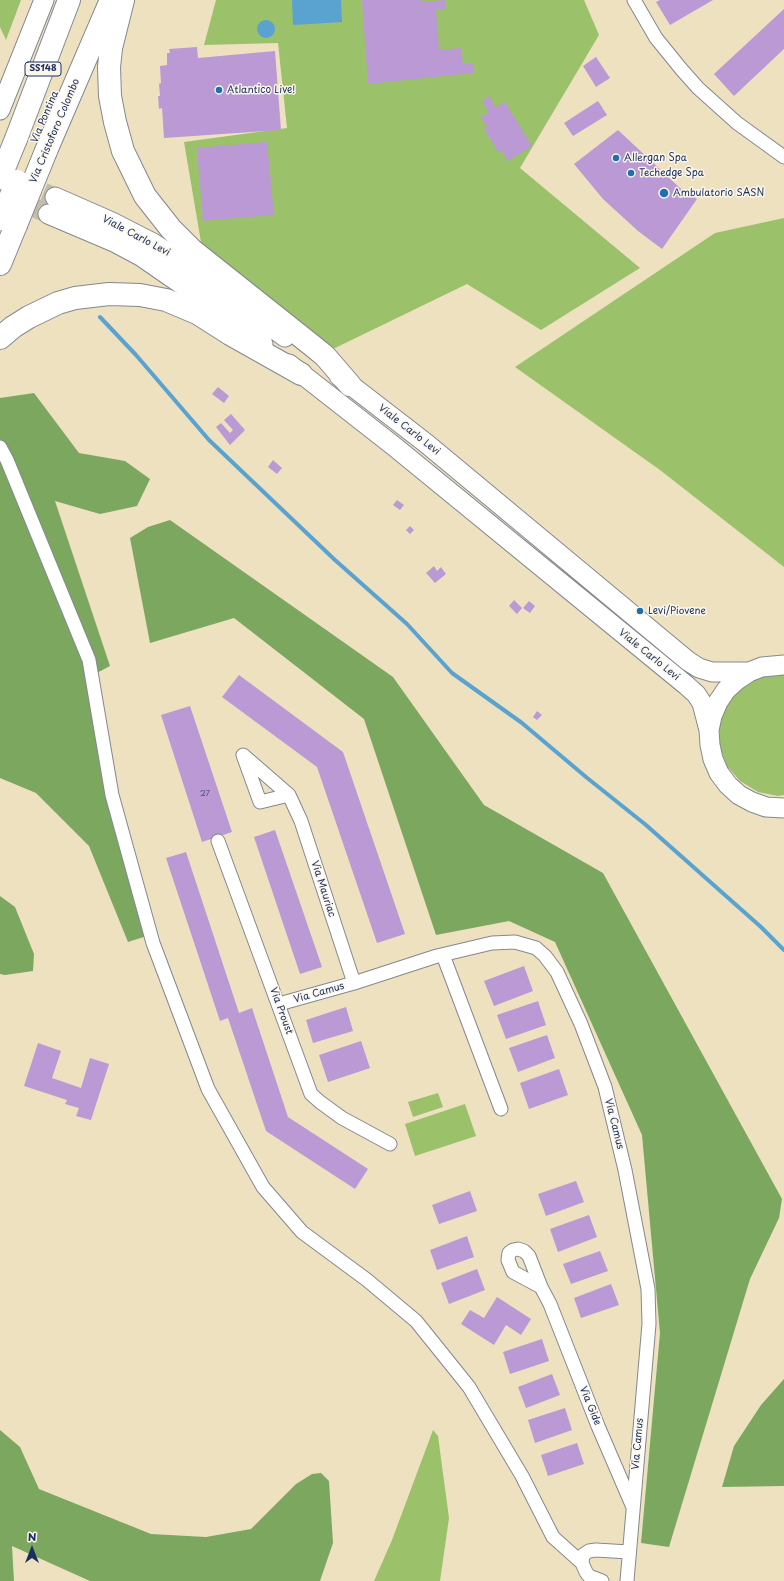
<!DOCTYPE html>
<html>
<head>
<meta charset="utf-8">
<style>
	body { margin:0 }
	#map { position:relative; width:784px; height:1581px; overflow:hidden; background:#eee1c0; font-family:"Playpen Sans",sans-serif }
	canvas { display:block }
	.north { position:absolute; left:12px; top:1529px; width:40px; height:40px; -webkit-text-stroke:3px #fbf7ec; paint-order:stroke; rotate:0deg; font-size:11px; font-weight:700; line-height:16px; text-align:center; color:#1b2f5e }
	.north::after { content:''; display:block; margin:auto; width:14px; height:18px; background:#1b2f5e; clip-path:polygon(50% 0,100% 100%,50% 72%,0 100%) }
</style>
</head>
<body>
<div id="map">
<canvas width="784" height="1581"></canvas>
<div class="north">N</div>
</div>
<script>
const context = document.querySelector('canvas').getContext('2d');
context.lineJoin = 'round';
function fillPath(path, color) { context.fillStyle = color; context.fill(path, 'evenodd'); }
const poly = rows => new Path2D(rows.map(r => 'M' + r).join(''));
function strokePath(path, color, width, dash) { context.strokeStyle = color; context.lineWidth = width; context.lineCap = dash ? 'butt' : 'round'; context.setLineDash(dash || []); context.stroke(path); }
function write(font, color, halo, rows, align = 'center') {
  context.font = font + ' "Playpen Sans",sans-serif'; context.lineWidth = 3; context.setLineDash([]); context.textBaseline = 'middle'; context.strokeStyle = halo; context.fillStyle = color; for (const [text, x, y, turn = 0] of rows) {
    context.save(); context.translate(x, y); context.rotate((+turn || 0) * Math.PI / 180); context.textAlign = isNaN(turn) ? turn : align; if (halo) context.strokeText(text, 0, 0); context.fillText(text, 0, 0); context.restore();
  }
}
const green = poly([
	[0,0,21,0,6,40,0,27],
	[216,0,584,0,599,35,520,168,640,268,541,330,467,284,333,349,202,248,184,142,287,128,278,43,204,45],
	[784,218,784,567,660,470,515,367,715,233],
	[772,674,784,674,784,795,778,796,758,792,740,781,727,766,720,747,719,727,725,707,736,691,753,679],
	[438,1093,443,1107,413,1117,408,1102],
	[465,1104,476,1136,415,1156,405,1124],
	[433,1430,438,1436,449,1518,440,1581,374,1581,392,1540]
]);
const forest = poly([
	[34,393,79,453,125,461,150,479,137,506,100,514,55,501,110,666,91,676,150,935,128,942,89,846,36,793,0,778,0,398],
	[170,520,393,677,484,805,603,873,782,1199,779,1218,750,1279,669,1547,641,1543,660,1333,642,1135,555,942,509,921,436,935,364,719,234,618,150,643,130,538,148,527],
	[0,896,15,907,34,954,33,971,5,975,0,974],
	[784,1379,784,1486,722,1487,734,1446,761,1405],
	[0,1430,20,1447,39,1489,151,1534,206,1537,251,1529,296,1484,312,1474,321,1473,329,1481,333,1543,320,1581,90,1581,12,1546,14,1581,0,1581]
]);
const water = poly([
	[292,0,341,0,342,22,293,25],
	'257 29a9 9 0 1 1 18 0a9 9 0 1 1-18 0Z'
]);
const stream = poly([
	[100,317,136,355,209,440,335,560,407,624,452,673,522,723,586,777,646,825,761,927,784,950]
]);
const building = poly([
	[362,0,421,0,421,2,445,0,446,9,436,10,439,50,461,48,463,64,473,64,473,73,368,84],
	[660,0,713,0,670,25,656,2],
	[784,9,784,49,734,96,714,74],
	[197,47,198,58,275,51,281,130,164,138,162,108,159,109,158,96,160,96,159,84,161,83,160,66,167,65,167,53,170,53,169,49],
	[596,57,610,78,596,87,583,66],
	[489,96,496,108,505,102,532,146,508,161,502,151,499,153,484,129,487,127,481,117,489,112,482,101],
	[598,101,607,115,573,136,564,123],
	[618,130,680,188,697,199,662,249,638,231,603,199,574,164],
	[267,142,274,215,203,221,197,148],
	[218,387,229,396,224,403,212,394],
	[231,414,245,430,230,445,216,427,221,423,230,433,233,430,224,420],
	[273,460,282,468,277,474,268,467],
	[397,500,404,505,400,510,393,505],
	[410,526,414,530,410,534,406,530],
	[434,566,437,571,441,567,446,574,435,583,426,573],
	[514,600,522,608,517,614,509,606],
	[529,601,535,606,530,613,523,608],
	[239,675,343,752,405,934,377,943,317,767,222,697],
	[190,706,232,832,202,842,161,715],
	[537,711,542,715,537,720,533,717],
	[275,830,322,967,300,974,254,837],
	[186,852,239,1013,252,1008,288,1117,368,1169,355,1189,266,1131,228,1018,220,1021,166,858],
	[524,966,533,991,494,1006,484,981],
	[538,1001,546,1025,506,1039,497,1015],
	[346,1007,353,1031,313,1043,306,1020],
	[547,1035,555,1058,518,1072,509,1048],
	[361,1041,370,1068,328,1082,319,1055],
	[38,1043,61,1051,52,1078,81,1088,90,1058,109,1064,91,1120,76,1116,79,1108,65,1104,67,1100,24,1086],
	[559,1069,568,1095,529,1109,520,1083],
	[576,1181,584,1202,546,1216,538,1194],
	[470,1191,477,1211,439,1224,432,1205],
	[589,1215,597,1237,558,1252,550,1229],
	[467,1236,474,1257,437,1270,430,1250],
	[600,1251,608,1271,571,1284,563,1264],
	[477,1269,485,1290,449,1304,441,1283],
	[611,1284,619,1305,581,1318,574,1298],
	[497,1297,531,1319,521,1335,506,1325,494,1345,461,1324,470,1310,484,1318],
	[542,1339,549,1361,510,1374,503,1352],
	[552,1374,560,1395,526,1408,518,1387],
	[565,1408,572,1430,535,1443,528,1420],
	[577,1443,584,1464,548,1476,541,1455]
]);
const secondaryTunnel = poly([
	[17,181,55,197],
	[0,192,48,214]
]);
const street = poly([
	[634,0,656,38,682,70,698,88,737,123,784,157],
	[0,447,7,460,89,660,112,795,153,943,208,1089,263,1187,302,1232,367,1280,416,1321,469,1387,522,1476,553,1537,582,1563],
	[289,795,260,802,243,755,289,795,301,821,354,983],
	[218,841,311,1094,320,1102,342,1118,390,1144],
	[443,955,501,1109],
	[279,1004,354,983,437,956,492,943,515,942,536,948,545,956,557,972,581,1024,605,1087,625,1170,648,1289,649,1324,627,1581],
	[541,1287,529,1256,524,1251,518,1249,513,1250,509,1253,508,1260,513,1272,541,1287,550,1304,598,1426,632,1505],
	[602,1581,589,1576,586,1572,582,1563,583,1555,589,1551,596,1550,629,1552]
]);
const secondary = poly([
	[0,110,44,0],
	[55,197,112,222,153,243,188,266,285,337],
	[48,214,114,242,142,257,181,284,263,344],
	[289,364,395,447,686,685,696,694,702,703,709,730],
	[339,376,427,444,688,661,699,668,712,672,749,672],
	[784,665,762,667,749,672,737,680,726,690,718,702,712,716,709,730,710,745,713,759,719,773,728,785,739,795,752,802,766,807,784,808]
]);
const highway = poly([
	[123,0,111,48,109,67,110,96,115,122,123,151,145,196,171,229,192,250,314,347,325,356,350,385],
	[16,139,69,0],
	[46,151,111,0],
	[0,264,16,225],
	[0,338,13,327,29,317,58,303,75,298,109,294,140,295,166,300,197,313,230,334,301,374]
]);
const highwayBridge = poly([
	[0,178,16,139],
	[1,219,17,181],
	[16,225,46,151]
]);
const markers = [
	[219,90,4,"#1f6fb2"],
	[616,158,4,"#1f6fb2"],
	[631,173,4,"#1f6fb2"],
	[664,193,5,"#1f6fb2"],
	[640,611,4,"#1f6fb2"]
];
const numberNames = [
	["27",205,794]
];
const shields = [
	[43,69,36]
];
const shieldNames = [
	["SS148",43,69]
];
const poiNames = [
	["Atlantico Live!",227,90],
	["Allergan Spa",624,158],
	["Techedge Spa",639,173],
	["Ambulatorio SASN",673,193],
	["Levi/Piovene",648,611]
];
const streetNames = [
	["Via Pontina",45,117,-67],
	["Via Cristoforo Colombo",55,131,-67],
	["Viale Carlo Levi",136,236,28],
	["Viale Carlo Levi",409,430,38],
	["Viale Carlo Levi",649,655,39],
	["Via Mauriac",323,889,72],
	["Via Camus",319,993,-16],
	["Via Proust",281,1011,70],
	["Via Camus",614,1124,76],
	["Via Gide",590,1406,68],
	["Via Camus",638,1444,-85]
];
fillPath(green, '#9bc16b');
fillPath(forest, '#7ca75f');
fillPath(water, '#5aa3d1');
strokePath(stream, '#5aa3d1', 4);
fillPath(building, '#ba99d4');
strokePath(secondaryTunnel, '#c4bdac', 19, [19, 10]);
strokePath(street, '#84888f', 15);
strokePath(secondary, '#84888f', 21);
strokePath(highway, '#84888f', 24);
strokePath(street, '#fff', 13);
strokePath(secondary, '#fff', 19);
strokePath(highway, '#fff', 22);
strokePath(highwayBridge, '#84888f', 24, []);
strokePath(highwayBridge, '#fff', 22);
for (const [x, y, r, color] of markers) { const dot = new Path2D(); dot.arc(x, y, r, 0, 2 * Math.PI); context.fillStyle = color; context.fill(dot); strokePath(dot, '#fbf7ec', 1.5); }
write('8px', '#434a7c', null, numberNames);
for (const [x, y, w] of shields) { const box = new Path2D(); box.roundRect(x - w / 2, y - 7, w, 14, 3); context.fillStyle = '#fbf7ec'; context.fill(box); strokePath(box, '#1b2f5e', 1); }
write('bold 9px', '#1b2f5e', null, shieldNames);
write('10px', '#1b2f5e', '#fbf7ec', poiNames, 'left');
write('10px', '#1b2f5e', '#fbf7ec', streetNames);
</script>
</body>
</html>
